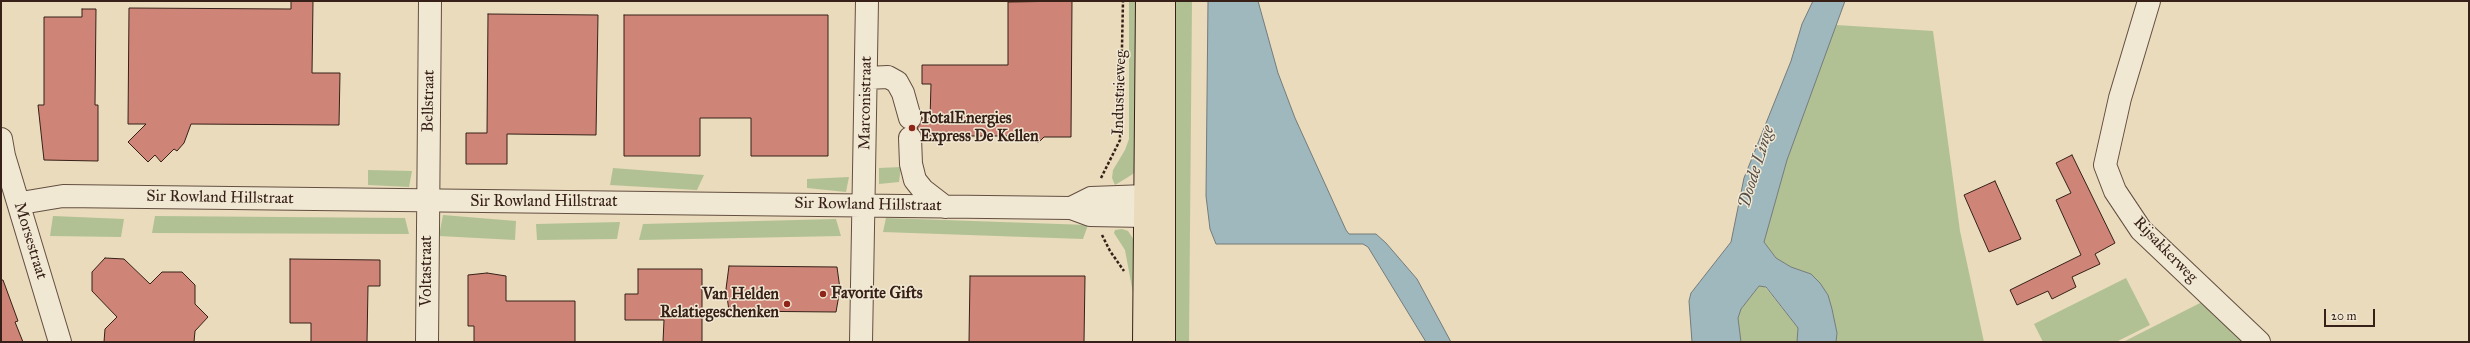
<!DOCTYPE html>
<html>
<head>
<meta charset="utf-8">
<style>
	body { margin:0 }
	#map { position:relative; width:2470px; height:343px; overflow:hidden; background:#e9dbbc; font-family:"IM FELL Great Primer",serif }
	canvas { display:block }
	.frame { position:absolute; inset:0; border:2px solid #362018; pointer-events:none }
	.scale { position:absolute; left:2324px; top:309px; width:51px; height:18px; box-sizing:border-box; border:2px solid #362018; border-top:0; padding-left:5px; font-size:12px; line-height:14px; white-space:nowrap; color:#362018; -webkit-text-stroke:3px #f1e8d3; paint-order:stroke }
</style>
</head>
<body>
<div id="map">
<canvas width="2470" height="343"></canvas>
<div class="frame"></div>
<div class="scale">20 m</div>
</div>
<script>
const context = document.querySelector('canvas').getContext('2d');
context.lineJoin = 'round';
function fillPath(path, color) { context.fillStyle = color; context.fill(path, 'evenodd'); }
const poly = rows => new Path2D(rows.map(r => 'M' + r).join(''));
function strokePath(path, color, width, dash) { context.strokeStyle = color; context.lineWidth = width; context.lineCap = dash ? 'butt' : 'round'; context.setLineDash(dash || []); context.stroke(path); }
function write(font, color, halo, rows, align = 'center') {
  context.font = font + ' "IM FELL Great Primer",serif'; context.lineWidth = 3; context.setLineDash([]); context.textBaseline = 'middle'; context.strokeStyle = halo; context.fillStyle = color; for (const [text, x, y, turn = 0] of rows) {
    context.save(); context.translate(x, y); context.rotate((+turn || 0) * Math.PI / 180); context.textAlign = isNaN(turn) ? turn : align; if (halo) context.strokeText(text, 0, 0); context.fillText(text, 0, 0); context.restore();
  }
}
const green = poly([
	[1129,1,1144,1,1140,166,1133,174,1115,185,1112,178,1113,170,1125,150,1129,139],
	[1173,1,1192,1,1189,342,1170,342],
	[1836,25,1933,31,1960,231,1984,342,1836,342,1837,333,1832,309,1828,295,1820,283,1811,274,1791,267,1776,258,1764,242,1787,160],
	[901,167,899,182,879,184,879,168],
	[613,168,704,175,697,190,610,185],
	[368,170,412,171,409,187,368,185],
	[849,177,846,192,807,188,807,179],
	[443,215,516,221,515,240,439,236],
	[53,216,124,219,121,237,50,236],
	[155,216,405,218,409,234,152,233],
	[886,218,1088,225,1083,239,883,232],
	[836,219,841,236,639,240,643,224],
	[620,222,617,239,537,240,536,224],
	[1122,229,1128,231,1136,243,1133,342,1133,293,1125,250,1114,233,1115,230],
	[2126,278,2150,325,2116,342,2043,342,2034,324],
	[1759,286,1765,287,1795,324,1798,328,1797,342,1741,342,1738,318,1741,309],
	[2208,299,2252,342,2123,342]
]);
const water = poly([
	[1208,1,1258,1,1278,73,1295,118,1346,230,1349,234,1376,234,1386,243,1417,279,1451,342,1426,342,1368,247,1363,244,1216,244,1210,229,1206,196,1208,1],
	[1813,1,1845,1,1787,160,1764,242,1776,258,1791,267,1811,274,1820,283,1828,295,1832,309,1837,333,1836,342,1797,342,1798,328,1795,324,1766,287,1759,286,1741,309,1738,318,1741,342,1692,342,1689,301,1691,293,1731,242,1744,178,1791,61,1802,24,1813,1]
]);
const building = poly([
	[291,1,313,1,312,73,340,73,339,125,191,124,184,143,177,151,174,149,161,162,155,155,148,162,128,142,146,124,128,124,129,8,291,9,291,1],
	[1072,1,1071,137,1044,137,1038,143,1033,136,922,136,917,128,922,118,930,119,931,84,922,84,922,65,1008,65,1008,2,1072,1],
	[82,9,96,9,95,105,98,105,98,161,44,160,38,105,44,105,44,17,82,17,82,9],
	[488,14,598,15,596,135,507,134,507,164,466,164,466,133,487,133,488,14],
	[624,15,828,15,828,156,751,156,751,118,700,118,700,156,624,156,624,15],
	[2072,155,2115,243,2095,254,2100,264,2072,277,2076,287,2052,299,2048,291,2017,305,2010,290,2081,255,2056,200,2071,193,2056,163,2072,155],
	[1995,181,2021,239,1989,252,1964,195,1995,181],
	[105,258,124,259,150,284,162,272,182,272,195,285,195,304,208,317,195,331,194,342,104,342,105,329,117,317,92,291,92,272,105,258],
	[290,259,380,260,380,286,368,286,367,342,311,342,311,323,290,323,290,259],
	[729,266,837,267,840,289,836,312,729,311,726,289,729,266],
	[638,269,702,269,702,342,663,342,664,320,625,320,625,294,638,294,638,269],
	[487,273,506,276,506,301,575,301,575,342,474,342,474,326,468,326,468,275,487,273],
	[970,276,1085,276,1084,342,969,342,970,276],
	[1,280,3,280,18,321,15,322,23,342,1,342,1,280]
]);
const path = poly([
	[1101,178,1120,140,1123,1],
	[1102,235,1110,251,1124,271]
]);
const minor = poly([
	[2149,1,2120,98,2105,165,2115,191,2141,230,2259,342],
	[866,78,888,77,897,82,903,93,910,118],
	[910,138,911,164,915,180,923,190,945,207],
	[1,139,4,156,60,342],
	[20,207,27,202,63,196,1071,208,1090,215,1145,216,1164,208,1146,196,1091,198,1071,208],
	[427,342,430,1],
	[861,342,867,1]
]);
const major = poly([
	[1144,342,1147,1],
	[1164,342,1164,1]
]);
const markers = [
	[912,128,4,"#8f2418"],
	[823,294,4,"#8f2418"],
	[787,304,4,"#8f2418"]
];
const streetNames = [
	["Industrieweg",1120,93,-88],
	["Bellstraat",429,101,-89],
	["Marconistraat",866,103,-89],
	["Sir Rowland Hillstraat",220,198,1],
	["Sir Rowland Hillstraat",544,202],
	["Sir Rowland Hillstraat",868,205,1],
	["Morsestraat",30,241,73],
	["Rijsakkerweg",2165,250,46],
	["Voltastraat",427,271,-90]
];
const poiNames = [
	["TotalEnergies",920,119],
	["Express De Kellen",920,137],
	["Favorite Gifts",831,294],
	["Van Helden",779,295,"right"],
	["Relatiegeschenken",779,313,"right"]
];
const waterNames = [
	["Doode Linge",1757,167,-73]
];
fillPath(green, '#b1c194');
fillPath(water, '#9eb8bd');
strokePath(water, '#747b7b', 1);
fillPath(building, '#ce8577');
strokePath(building, '#362018', 1);
strokePath(minor, '#634f41', 24);
strokePath(major, '#362018', 24);
strokePath(path, '#362018', 2.5, [3, 2]);
strokePath(minor, '#f1e8d3', 22);
strokePath(major, '#e9dbbc', 22);
for (const [x, y, r, color] of markers) { const dot = new Path2D(); dot.arc(x, y, r, 0, 2 * Math.PI); context.fillStyle = color; context.fill(dot); strokePath(dot, '#f1e8d3', 1.5); }
write('16px', '#362018', '#f1e8d3', streetNames);
write('bold 16px', '#362018', '#f1e8d3', poiNames, 'left');
write('italic 17px', '#554e4a', '#f1e8d3', waterNames);
</script>
</body>
</html>
